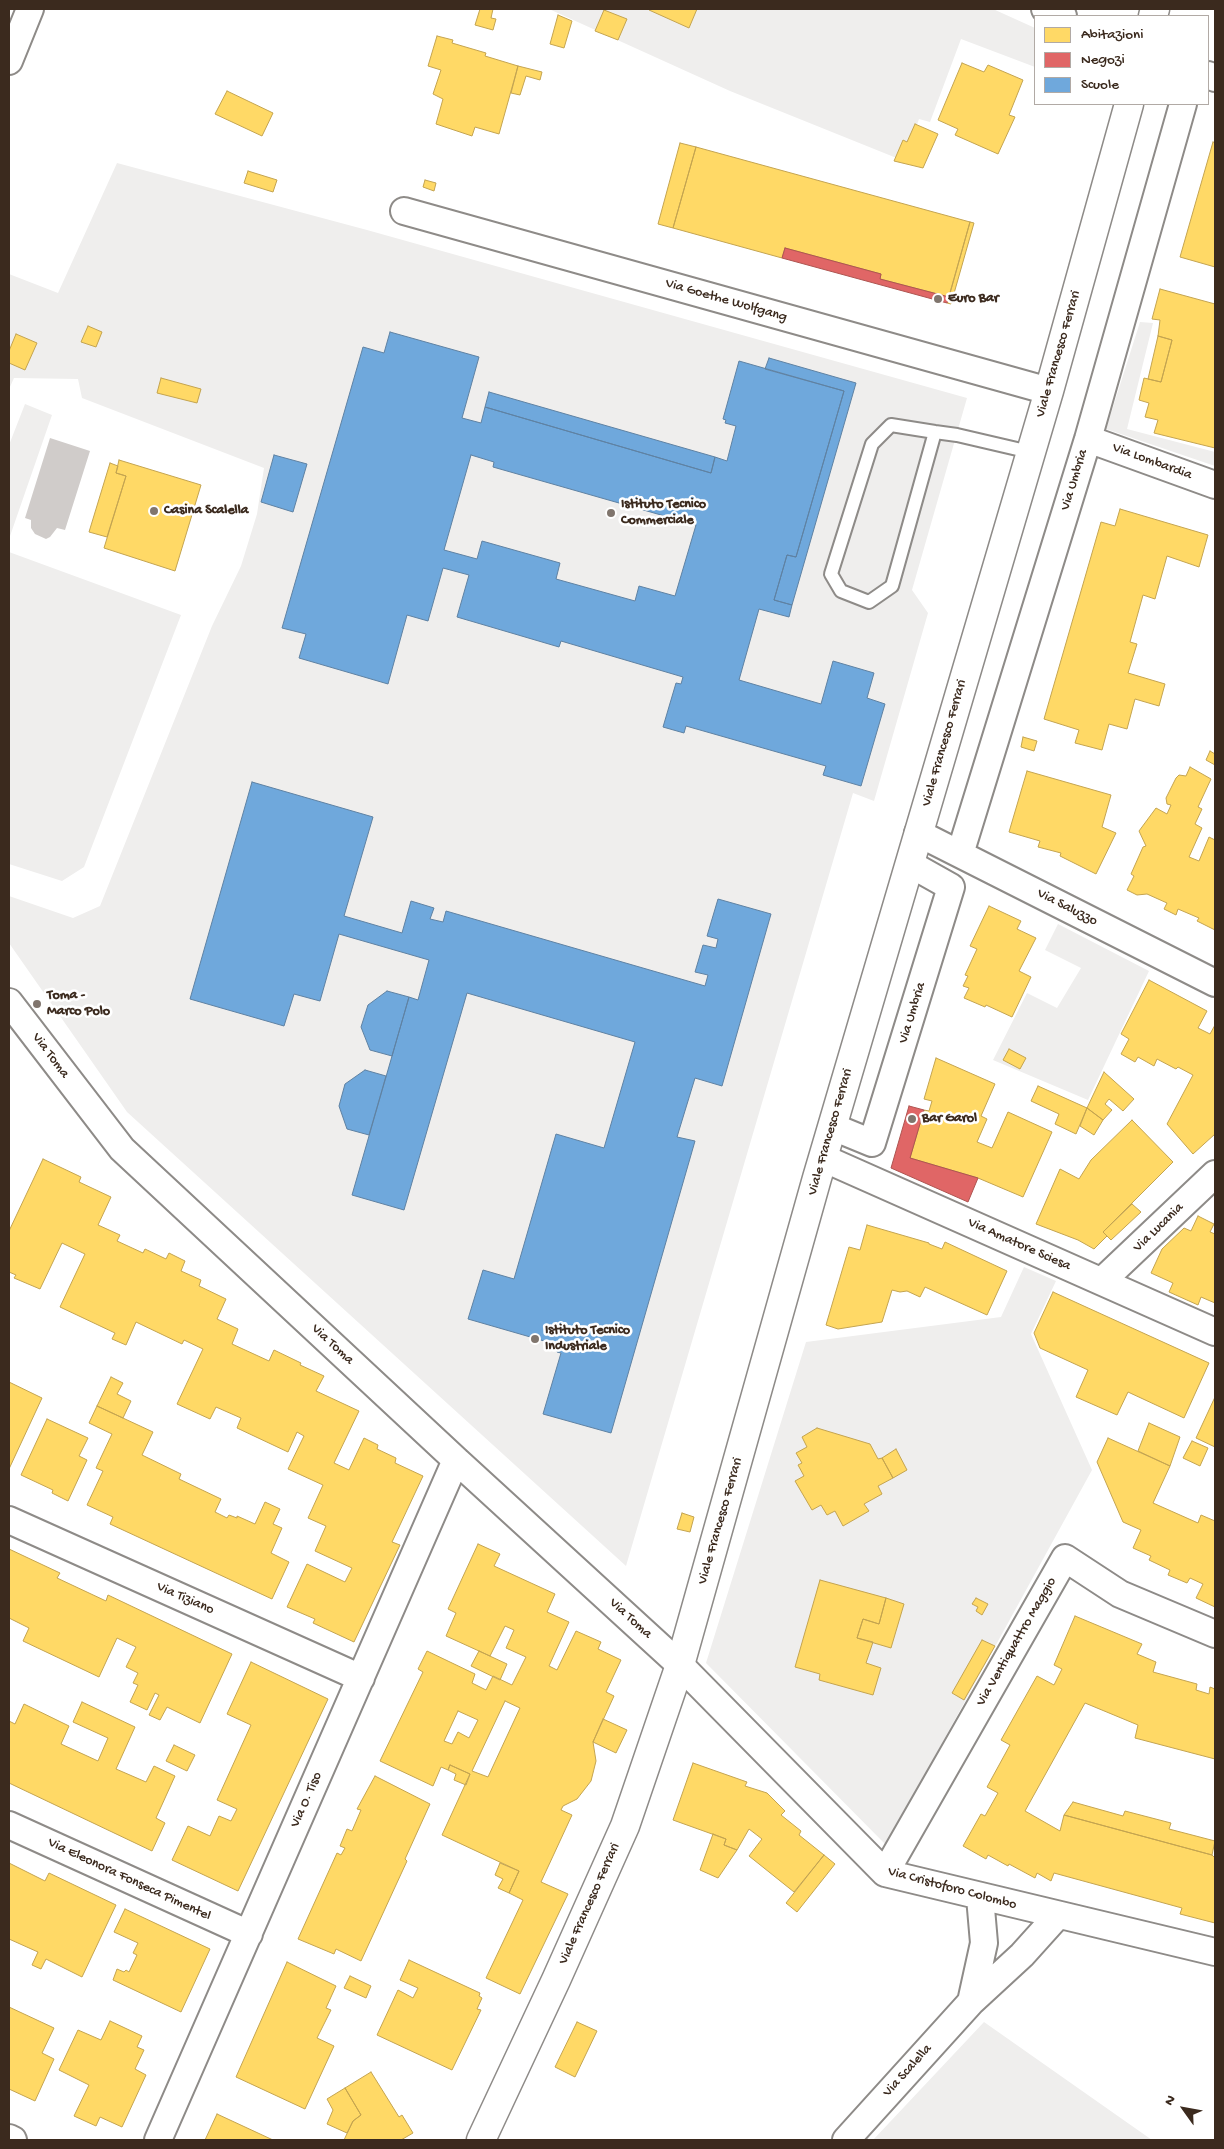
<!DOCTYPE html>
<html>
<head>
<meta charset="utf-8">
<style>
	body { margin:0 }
	#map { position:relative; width:1224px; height:2149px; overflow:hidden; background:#fff; font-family:"Gochi Hand",sans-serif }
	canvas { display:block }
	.frame { position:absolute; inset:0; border:10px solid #3b2a1e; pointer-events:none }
	.legend { position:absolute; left:1034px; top:15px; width:175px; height:90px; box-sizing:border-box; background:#fff; border:1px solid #b1aaa5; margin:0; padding:6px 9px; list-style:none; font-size:15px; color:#3b2a1e }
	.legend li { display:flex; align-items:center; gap:10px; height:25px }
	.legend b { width:25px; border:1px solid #b1aaa5 }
	.north { position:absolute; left:1159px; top:2084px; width:50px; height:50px; -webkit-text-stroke:4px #fff; paint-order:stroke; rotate:302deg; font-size:14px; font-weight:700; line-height:20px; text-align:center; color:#3b2a1e }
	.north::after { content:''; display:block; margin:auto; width:18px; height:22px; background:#3b2a1e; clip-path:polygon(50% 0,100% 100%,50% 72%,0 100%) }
</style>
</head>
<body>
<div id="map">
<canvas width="1224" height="2149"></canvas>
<div class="frame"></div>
<ul class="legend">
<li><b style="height:14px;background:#ffd966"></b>Abitazioni</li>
<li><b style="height:14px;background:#e06666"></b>Negozi</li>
<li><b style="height:14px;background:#6fa8dc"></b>Scuole</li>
</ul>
<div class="north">N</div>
</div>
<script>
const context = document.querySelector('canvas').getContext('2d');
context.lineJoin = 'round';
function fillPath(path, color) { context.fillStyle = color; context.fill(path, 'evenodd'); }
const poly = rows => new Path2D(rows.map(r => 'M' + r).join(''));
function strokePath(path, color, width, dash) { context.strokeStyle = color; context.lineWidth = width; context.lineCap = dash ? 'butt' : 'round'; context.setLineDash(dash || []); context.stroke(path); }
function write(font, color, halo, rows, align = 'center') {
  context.font = font + ' "Gochi Hand",sans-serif'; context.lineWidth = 5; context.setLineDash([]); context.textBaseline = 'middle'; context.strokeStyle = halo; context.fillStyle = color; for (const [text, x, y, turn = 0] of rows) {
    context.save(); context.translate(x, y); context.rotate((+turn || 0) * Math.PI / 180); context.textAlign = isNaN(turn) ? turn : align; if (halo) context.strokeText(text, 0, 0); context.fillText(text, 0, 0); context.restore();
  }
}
const built = poly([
	[549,9,993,9,1035,28,1035,67,961,39,930,122,919,119,904,161,730,91],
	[117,163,367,230,967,398,912,590,928,613,874,801,853,793,626,1566,127,1112,9,943,9,896,73,918,100,906,212,626,241,566,257,514,264,468,82,398,78,379,14,378,9,389,9,274,58,293],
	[1140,322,1153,323,1127,429,1215,452,1215,466,1106,429],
	[25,404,52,415,9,539,9,445],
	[9,552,181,615,84,867,62,881,9,864],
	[1058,924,1149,971,1088,1100,993,1060,1027,993,1057,1008,1081,968,1045,950],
	[1024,1267,1056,1281,1031,1334,1092,1470,886,1845,706,1663,806,1342,1001,1317],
	[984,2022,1152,2140,873,2140]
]);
const water = poly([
	[50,438,90,451,65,530,57,528,50,537,46,539,35,534,31,528,31,520,25,518]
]);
const homes = poly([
	[480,9,493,9,491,18,496,19,493,30,475,25,480,9],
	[649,9,697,9,689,28,649,10,649,9],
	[604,10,627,19,618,40,595,31,604,10],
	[558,15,572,21,564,48,550,44,558,15],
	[437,36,453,40,452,43,486,53,485,56,518,66,499,134,475,127,472,136,436,124,443,99,433,94,441,70,428,66,437,36],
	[962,63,984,72,988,65,1023,80,1009,115,1015,117,998,154,955,135,958,129,938,120,962,63],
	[518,66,542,72,540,80,526,76,520,95,511,93,518,66],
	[227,91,273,113,262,136,215,114,227,91],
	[915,124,938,134,923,168,894,161,903,140,907,142,915,124],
	[1213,142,1215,143,1215,267,1180,257,1213,142],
	[680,143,696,147,673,228,658,224,680,143],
	[696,147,970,222,949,297,880,279,881,274,785,248,782,258,673,228,696,147],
	[248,171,277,180,273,192,244,183,248,171],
	[425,180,436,183,434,191,423,187,425,180],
	[970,222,974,223,951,304,947,303,970,222],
	[1160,289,1215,304,1215,448,1154,433,1158,420,1145,417,1149,403,1139,400,1144,378,1161,382,1172,340,1158,336,1160,320,1152,319,1160,289],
	[88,326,102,332,96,347,81,342,88,326],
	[16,334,37,343,25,370,9,363,9,351,16,334],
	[1158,336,1172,340,1161,382,1148,379,1158,336],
	[161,378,201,389,197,403,157,393,161,378],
	[119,460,201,485,175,571,104,548,126,476,116,473,119,460],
	[110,463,118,466,116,473,126,476,107,537,89,532,110,463],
	[1120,509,1208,535,1199,567,1167,556,1155,599,1143,595,1130,642,1137,644,1128,673,1165,684,1159,706,1135,699,1127,729,1109,724,1102,750,1075,743,1079,730,1044,719,1101,522,1115,526,1120,509],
	[1023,737,1037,741,1034,751,1021,747,1023,737],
	[1210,751,1215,754,1215,765,1206,760,1210,751],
	[1190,767,1211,779,1198,807,1202,809,1195,824,1202,828,1189,857,1199,861,1209,837,1215,840,1215,930,1197,921,1199,918,1178,909,1176,915,1164,909,1167,903,1147,894,1137,895,1127,890,1134,876,1131,874,1143,847,1146,846,1139,831,1156,808,1167,814,1171,805,1167,804,1166,798,1176,778,1179,775,1186,776,1190,767],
	[1027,771,1111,795,1102,827,1116,833,1096,874,1060,856,1061,853,1038,847,1040,841,1009,832,1027,771],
	[989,906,1021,921,1017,929,1036,938,1019,971,1031,977,1012,1017,986,1005,985,1007,964,998,969,988,963,986,968,976,965,975,977,949,970,946,989,906],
	[1149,980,1207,1011,1198,1028,1210,1034,1215,1025,1215,1134,1193,1154,1167,1124,1193,1075,1178,1067,1176,1069,1157,1059,1154,1066,1138,1057,1135,1062,1121,1054,1129,1039,1121,1034,1149,980],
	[1009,1049,1026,1058,1020,1069,1003,1060,1009,1049],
	[936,1058,995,1084,981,1116,987,1119,977,1142,992,1148,1008,1112,1052,1132,1023,1197,978,1178,910,1158,924,1110,929,1111,932,1101,924,1099,936,1058],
	[1104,1072,1134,1099,1123,1111,1109,1099,1105,1104,1112,1110,1103,1120,1087,1108,1104,1072],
	[1038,1086,1087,1108,1076,1134,1055,1124,1059,1114,1031,1101,1038,1086],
	[1087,1108,1103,1120,1094,1135,1080,1126,1087,1108],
	[1132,1120,1173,1162,1103,1232,1107,1236,1094,1249,1078,1240,1036,1224,1060,1169,1079,1179,1091,1160,1132,1120],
	[43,1159,81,1177,79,1182,111,1197,98,1225,120,1235,117,1241,143,1253,145,1249,166,1259,169,1253,185,1261,181,1271,201,1280,199,1286,226,1299,217,1319,238,1329,232,1344,269,1361,274,1350,301,1363,300,1365,324,1376,316,1391,359,1411,334,1463,349,1470,364,1438,378,1445,377,1449,396,1458,395,1463,423,1476,392,1542,400,1545,354,1642,313,1623,315,1619,287,1607,307,1564,345,1582,352,1568,315,1551,326,1526,308,1518,323,1485,288,1469,304,1436,297,1432,288,1452,237,1428,241,1418,216,1407,210,1419,177,1404,203,1349,184,1340,182,1344,136,1322,126,1345,112,1339,115,1333,60,1307,85,1254,62,1243,40,1289,14,1278,16,1275,9,1272,9,1231,43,1159],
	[1132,1204,1141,1212,1111,1240,1103,1232,1132,1204],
	[1198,1216,1214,1224,1210,1232,1215,1234,1215,1303,1201,1297,1198,1305,1169,1292,1173,1283,1151,1273,1162,1249,1184,1228,1191,1231,1198,1216],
	[867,1225,929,1243,929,1244,942,1249,945,1242,1007,1271,987,1315,925,1287,920,1297,907,1291,900,1292,892,1290,882,1322,838,1329,826,1325,849,1247,860,1250,867,1225],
	[1053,1292,1209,1363,1184,1418,1128,1392,1117,1415,1076,1397,1088,1370,1040,1348,1034,1333,1053,1292],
	[111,1377,123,1383,117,1394,131,1401,123,1418,97,1406,111,1377],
	[9,1382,42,1398,9,1469,9,1382],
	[1215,1397,1215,1447,1196,1438,1215,1397],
	[97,1406,153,1432,142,1455,181,1474,179,1479,221,1499,215,1512,227,1518,229,1515,237,1518,237,1516,255,1524,265,1502,280,1509,273,1524,282,1528,271,1553,289,1562,272,1599,110,1524,113,1517,87,1505,103,1471,96,1468,112,1434,89,1423,97,1406],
	[47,1419,88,1438,79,1456,87,1460,68,1501,52,1493,53,1490,21,1475,47,1419],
	[1149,1423,1180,1437,1170,1466,1138,1451,1149,1423],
	[817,1428,870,1444,878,1459,882,1458,893,1478,878,1486,882,1494,864,1504,869,1511,843,1526,835,1511,827,1515,821,1505,812,1510,795,1481,804,1476,798,1465,802,1463,796,1453,807,1447,802,1437,817,1428],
	[1108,1438,1170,1466,1153,1503,1198,1523,1201,1515,1215,1521,1215,1607,1196,1598,1203,1584,1190,1578,1187,1583,1168,1575,1170,1570,1149,1560,1151,1556,1133,1548,1141,1530,1123,1522,1097,1462,1108,1438],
	[1192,1441,1208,1448,1200,1466,1183,1458,1192,1441],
	[896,1449,907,1470,893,1478,882,1458,896,1449],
	[682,1513,694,1517,690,1532,677,1529,682,1513],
	[478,1544,500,1554,494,1566,555,1594,547,1612,569,1622,549,1666,557,1670,576,1631,601,1642,598,1649,621,1660,606,1692,614,1696,593,1742,596,1761,591,1781,577,1799,563,1806,561,1810,572,1815,541,1882,568,1894,520,1994,486,1978,523,1900,509,1893,519,1871,442,1835,470,1774,450,1765,448,1770,441,1767,433,1786,380,1761,423,1672,418,1669,427,1651,475,1674,472,1683,486,1690,493,1676,512,1685,526,1657,506,1648,514,1630,505,1626,490,1656,446,1636,456,1613,448,1609,478,1544],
	[505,1701,520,1708,488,1777,472,1771,505,1701],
	[458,1711,478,1720,469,1738,458,1732,452,1744,444,1741,458,1711],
	[9,1549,60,1573,57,1578,106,1601,108,1595,232,1654,200,1723,167,1707,160,1720,149,1715,159,1695,155,1693,147,1710,130,1702,138,1685,133,1683,138,1673,126,1667,136,1647,117,1638,99,1677,23,1641,29,1628,9,1618,9,1549],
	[820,1580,886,1598,879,1624,863,1619,857,1638,873,1642,866,1663,881,1668,873,1695,819,1680,820,1674,795,1667,820,1580],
	[886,1598,904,1604,891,1648,857,1638,863,1619,879,1624,886,1598],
	[976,1598,988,1604,982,1615,976,1611,978,1607,972,1604,976,1598],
	[1075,1616,1142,1644,1137,1654,1156,1662,1153,1672,1197,1684,1196,1690,1209,1694,1210,1687,1215,1689,1215,1759,1135,1738,1138,1725,1085,1703,1025,1811,1060,1831,1064,1815,1212,1855,1215,1858,1215,1923,1180,1914,1182,1908,1054,1873,1051,1881,1037,1873,1035,1878,1009,1864,1008,1866,988,1855,986,1859,963,1846,981,1814,985,1816,998,1793,987,1787,1010,1745,1001,1740,1037,1676,1054,1685,1062,1669,1054,1665,1075,1616],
	[982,1640,995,1646,964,1700,952,1693,982,1640],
	[479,1651,507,1664,500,1680,471,1666,479,1651],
	[251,1662,328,1699,238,1891,172,1860,188,1826,210,1836,219,1816,231,1821,237,1809,217,1800,251,1725,227,1714,251,1662],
	[82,1702,135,1727,116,1769,146,1782,154,1766,175,1776,156,1818,165,1823,152,1851,9,1783,9,1721,15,1724,24,1704,69,1726,61,1744,98,1761,108,1738,73,1722,82,1702],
	[603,1719,627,1730,616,1753,593,1742,603,1719],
	[174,1745,195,1755,187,1771,166,1761,174,1745],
	[693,1763,747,1782,745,1786,767,1793,785,1811,781,1815,801,1831,799,1835,824,1855,794,1892,749,1856,762,1839,749,1829,737,1850,724,1845,726,1839,673,1820,693,1763],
	[450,1765,470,1774,466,1785,454,1780,456,1774,448,1770,450,1765],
	[375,1776,430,1804,405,1859,407,1861,361,1961,336,1949,334,1954,298,1939,337,1853,341,1855,345,1848,340,1846,347,1829,352,1831,361,1810,357,1809,375,1776],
	[1073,1802,1123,1816,1125,1811,1171,1823,1169,1829,1215,1841,1212,1855,1064,1815,1073,1802],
	[713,1834,726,1839,724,1845,737,1850,718,1878,700,1870,713,1834],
	[824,1855,835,1864,797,1912,786,1903,824,1855],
	[9,1863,45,1881,49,1873,116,1905,82,1977,46,1959,41,1969,32,1965,38,1952,9,1939,9,1863],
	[500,1863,519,1871,509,1893,498,1888,503,1879,495,1875,500,1863],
	[125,1909,210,1949,181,2012,113,1980,117,1969,124,1972,126,1970,129,1972,137,1955,133,1953,138,1943,114,1932,125,1909],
	[409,1960,480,1993,479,1996,482,1998,477,2009,481,2010,452,2070,377,2035,398,1990,413,1998,418,1988,400,1980,409,1960],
	[287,1962,336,1986,326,2008,331,2010,317,2038,334,2046,305,2109,236,2077,287,1962],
	[350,1976,371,1986,366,1998,344,1988,350,1976],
	[9,2007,54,2028,42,2053,54,2059,35,2101,9,2089,9,2007],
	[110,2021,142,2036,137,2047,144,2050,135,2069,146,2075,122,2127,100,2117,96,2126,74,2116,89,2085,59,2070,78,2030,101,2040,110,2021],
	[577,2022,597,2031,575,2077,555,2067,577,2022],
	[371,2072,399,2117,402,2115,413,2133,401,2140,344,2140,353,2121,361,2115,345,2088,371,2072],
	[345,2088,361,2115,353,2121,347,2133,327,2124,333,2110,327,2099,345,2088],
	[217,2114,273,2140,205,2140,217,2114]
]);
const shops = poly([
	[785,248,881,274,880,279,949,297,947,303,782,258,785,248],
	[909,1106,924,1110,910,1158,978,1178,968,1202,891,1168,909,1106]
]);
const schools = poly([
	[390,332,479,357,462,418,481,423,485,407,711,473,715,457,727,461,736,426,725,423,726,420,723,419,739,361,844,391,796,557,787,555,774,600,792,605,789,617,759,609,739,680,821,704,833,661,874,673,867,698,885,704,861,786,823,775,826,766,686,726,684,733,663,727,676,683,681,684,683,677,561,641,559,647,457,617,469,575,443,568,428,621,407,615,388,684,299,658,306,634,282,628,363,347,384,353,390,332],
	[471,455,494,462,493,467,696,525,675,596,639,586,635,601,556,579,560,563,482,541,477,559,444,550,471,455],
	[769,358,856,383,792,605,774,600,787,555,796,557,844,391,765,369,769,358],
	[489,392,715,457,711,473,485,407,489,392],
	[274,455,307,464,293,512,261,502,274,455],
	[252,782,373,817,344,916,402,933,411,901,434,908,430,919,443,922,446,911,705,986,708,975,695,972,703,945,716,948,718,939,707,936,718,899,771,914,722,1086,695,1078,677,1137,695,1141,611,1433,543,1414,561,1353,557,1352,558,1345,468,1319,483,1270,514,1279,556,1134,604,1148,635,1042,467,993,404,1210,352,1195,409,997,418,1000,429,960,339,934,320,1001,294,994,284,1026,190,999,252,782],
	[387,991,409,997,392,1056,370,1050,361,1027,368,1005,387,991],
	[365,1070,386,1076,369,1135,347,1129,339,1106,345,1084,365,1070]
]);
const lane = poly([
	[935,432,892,586,869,602,841,591,831,574,872,444,891,425,935,432,957,435,1030,452]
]);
const street = poly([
	[1045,9,1063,16],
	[9,61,30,9],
	[1208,75,1215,78],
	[404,211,1049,391],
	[1088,439,1215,485],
	[918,833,1215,983],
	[960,854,1088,439,1183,104],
	[9,1002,122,1149,456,1460,680,1665,885,1873,1215,1952],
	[833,1127,872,1143,951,887,910,864],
	[823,1158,1215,1332],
	[1102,1281,1215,1174],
	[9,1520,361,1678],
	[9,1825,249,1934],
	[885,1873,1065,1558,1120,1594,1215,1634],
	[971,2002,1022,1955,1058,1915],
	[9,2138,13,2140],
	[158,2140,456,1460],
	[846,2140,971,2002,984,1943,980,1897]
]);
const secondary = poly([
	[1153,16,1155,9],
	[481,2140,556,1980,625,1826,680,1665,817,1178,1049,391,1129,104]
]);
const markers = [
	[938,299,5,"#80756d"],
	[154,511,5,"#80756d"],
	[611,513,5,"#80756d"],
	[37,1004,5,"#80756d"],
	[912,1119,5,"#80756d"],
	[535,1339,5,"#80756d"]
];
const poiNames = [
	["Euro Bar",948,299],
	["Istituto Tecnico",621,505],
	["Commerciale",621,521],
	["Casina Scalella",164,511],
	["Toma -",47,996],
	["Marco Polo",47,1012],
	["Bar Garol",922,1119],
	["Istituto Tecnico",545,1331],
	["Industriale",545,1347]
];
const streetNames = [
	["Via Goethe Wolfgang",726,301,16],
	["Viale Francesco Ferrari",1059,354,-74],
	["Via Lombardia",1152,462,20],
	["Via Umbria",1075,480,-73],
	["Viale Francesco Ferrari",945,743,-74],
	["Via Saluzzo",1067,908,27],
	["Via Umbria",913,1013,-73],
	["Via Toma",50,1056,53],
	["Viale Francesco Ferrari",831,1132,-74],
	["Via Lucania",1159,1228,-44],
	["Via Amatore Sciesa",1019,1245,24],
	["Via Toma",332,1345,43],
	["Viale Francesco Ferrari",721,1521,-74],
	["Via Tiziano",185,1599,24],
	["Via Toma",630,1619,42],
	["Via Ventiquattro Maggio",1017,1642,-60],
	["Via O. Tiso",307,1800,-66],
	["Via Eleonora Fonseca Pimentel",129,1880,25],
	["Via Cristoforo Colombo",952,1889,15],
	["Viale Francesco Ferrari",590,1904,-66],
	["Via Scalella",908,2071,-48]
];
fillPath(built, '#efeeed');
fillPath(water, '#d0ccca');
fillPath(homes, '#ffd966');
strokePath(homes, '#c4a450', 1);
fillPath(shops, '#e06666');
strokePath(shops, '#ae5450', 1);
fillPath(schools, '#6fa8dc');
strokePath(schools, '#5f82a3', 1);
strokePath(lane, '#8e8b88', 16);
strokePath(street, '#8e8b88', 30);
strokePath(secondary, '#8e8b88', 31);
strokePath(lane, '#fff', 12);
strokePath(street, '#fff', 26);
strokePath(secondary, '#fff', 28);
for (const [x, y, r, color] of markers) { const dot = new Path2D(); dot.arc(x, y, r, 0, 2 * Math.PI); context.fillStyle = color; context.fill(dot); strokePath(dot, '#fff', 2); }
write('bold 14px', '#3b2a1e', '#fff', poiNames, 'left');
write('14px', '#3b2a1e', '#fff', streetNames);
</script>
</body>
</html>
